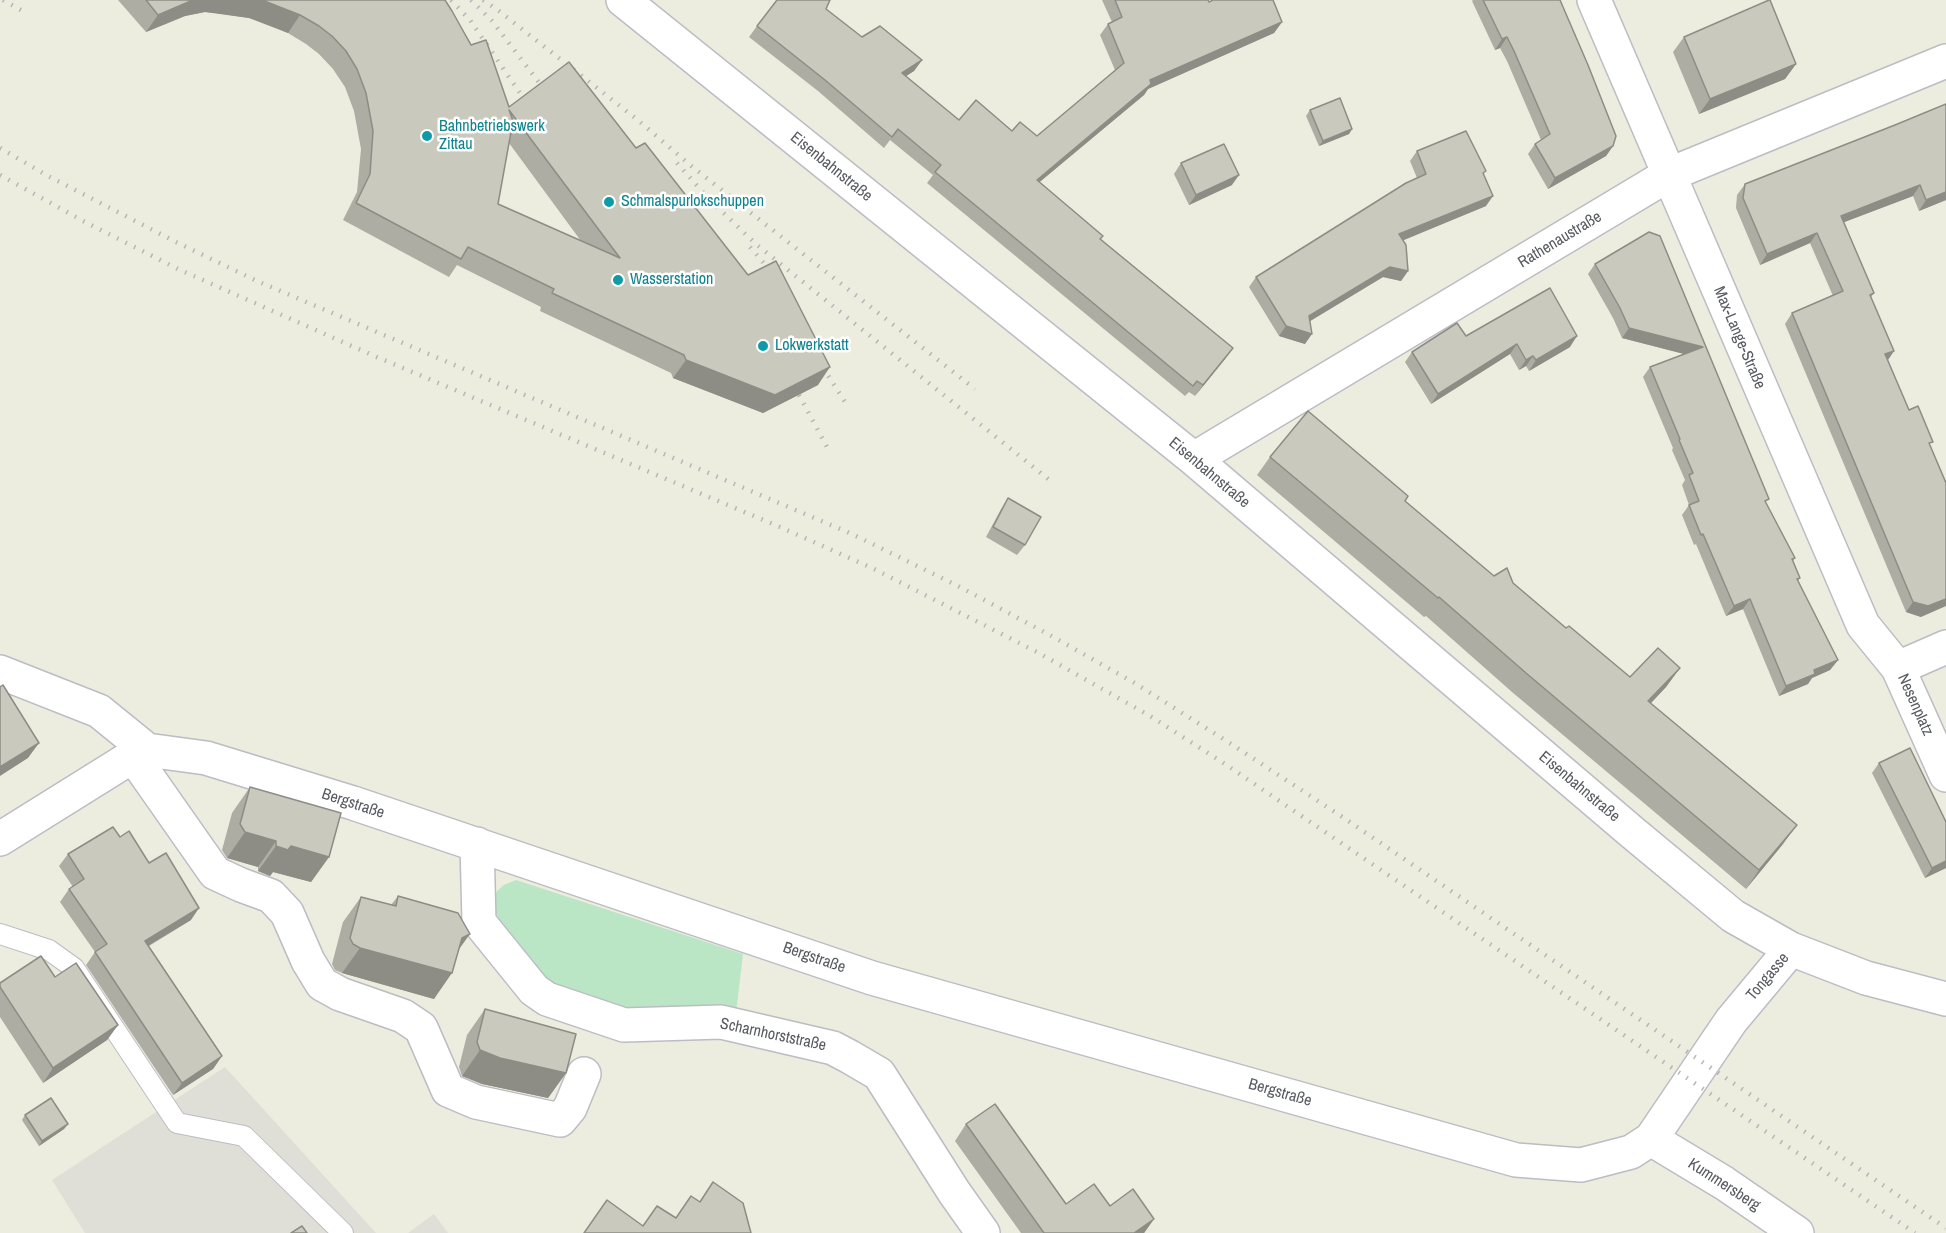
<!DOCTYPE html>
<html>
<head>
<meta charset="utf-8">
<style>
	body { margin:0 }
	canvas { display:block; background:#ececdf }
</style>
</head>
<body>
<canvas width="1946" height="1233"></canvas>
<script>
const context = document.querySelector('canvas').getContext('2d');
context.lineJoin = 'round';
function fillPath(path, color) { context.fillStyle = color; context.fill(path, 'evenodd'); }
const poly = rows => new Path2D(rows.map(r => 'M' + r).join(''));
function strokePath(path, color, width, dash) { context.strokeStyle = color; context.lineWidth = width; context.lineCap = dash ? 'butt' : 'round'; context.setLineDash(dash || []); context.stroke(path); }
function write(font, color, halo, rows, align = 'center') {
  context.font = font + ' "Archivo Narrow",sans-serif'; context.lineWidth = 5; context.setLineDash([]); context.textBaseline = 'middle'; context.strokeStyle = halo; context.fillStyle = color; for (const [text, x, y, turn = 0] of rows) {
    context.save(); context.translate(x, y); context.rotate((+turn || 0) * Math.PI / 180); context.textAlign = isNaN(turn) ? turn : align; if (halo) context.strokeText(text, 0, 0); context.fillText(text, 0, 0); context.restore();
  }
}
const industrial = poly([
	[225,1067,376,1233,85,1233,52,1180],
	[434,1214,448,1233,408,1233]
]);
const green = poly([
	[516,880,743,954,736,1013,676,1013,618,1007,560,991,526,961,503,930,493,904,497,891,504,885]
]);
const lane = poly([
	[0,934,49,950,74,968,177,1123,244,1136,343,1233]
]);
const street = poly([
	[623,0,1194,459,1633,833,1733,916,1791,949,1866,978,1946,999],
	[1594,0,1863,625,1898,668,1946,775],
	[1194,459,1668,175,1946,61],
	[1898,668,1946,647],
	[0,672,99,711,147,750],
	[133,756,215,873,241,885,271,896,287,913,308,961,322,984,340,994,403,1016,421,1028,448,1090,476,1102,560,1120,570,1108,584,1074],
	[0,839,133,756,147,750,206,758,353,803,872,978,1516,1160,1581,1165,1631,1152,1651,1139,1731,1021,1791,949],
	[477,844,479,922,534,990,547,999,624,1025,721,1022,833,1048,850,1057,879,1074,954,1192,983,1233],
	[1651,1139,1724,1183,1797,1233]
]);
const rail = poly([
	[3,0,21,10],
	[451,0,470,20,526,102],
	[471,0,492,21,544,89],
	[483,0,499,11,639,121,690,165,975,389],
	[0,148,48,176,176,242,257,281,852,534,958,586,1048,634,1133,682,1225,740,1344,818,1946,1228],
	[677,163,715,206],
	[0,175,85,222,178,269,372,355,780,527,872,568,1037,652,1150,716,1225,764,1915,1233],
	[710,200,757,245,1052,482],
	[750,247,767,267,775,280],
	[818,360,847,405],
	[799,395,827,447]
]);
const wall = poly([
	[118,0,445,0,509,107,818,385,763,413,673,378,671,373,540,311,541,307,457,265,449,277,343,220,357,192,361,149,354,111,345,87,333,69,319,54,306,44,288,33,263,22,249,18,216,13,205,12,185,16,146,32],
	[509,143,581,241,498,204],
	[1102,0,1208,0,1209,2,1282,22,1274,33,1148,89,1144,95,1039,182,1101,239,1233,348,1225,359,1195,396,1189,392,1185,396,984,230,927,183,933,175,890,140,884,148,818,91,749,37,757,26,826,9,862,37,922,60,914,71,906,76,959,120,1037,136,1115,70,1100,35,1108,24,1112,22],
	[1473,0,1560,0,1613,146,1606,156,1548,189,1528,154,1535,144,1541,140,1507,61,1500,48,1495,50,1472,1],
	[1684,37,1796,64,1785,79,1699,114,1673,52],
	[1946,104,1946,200,1919,211,1913,196,1844,222,1874,293,1871,297,1894,351,1888,360,1909,410,1930,446,1921,617,1906,612,1785,324,1792,313,1833,296,1810,243,1760,265,1736,208,1737,195,1745,184,1895,125],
	[1310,110,1352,129,1349,134,1319,146,1306,116],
	[1417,151,1483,174,1486,206,1403,240,1408,271,1401,281,1383,277,1310,321,1305,344,1279,336,1249,287,1256,277,1417,178,1410,161],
	[1181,163,1232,185,1189,205,1174,174],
	[1649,232,1766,503,1795,558,1793,561,1800,578,1798,581,1838,660,1830,670,1812,678,1808,684,1779,696,1743,609,1726,616,1696,544,1694,545,1682,515,1689,505,1682,485,1685,480,1672,450,1673,448,1643,377,1650,367,1684,354,1622,338,1613,318,1588,274,1595,264],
	[1466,336,1570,347,1529,371,1526,366,1519,370,1510,354,1431,404,1405,362,1412,352],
	[1270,457,1405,501,1494,576,1513,583,1566,628,1630,677,1680,668,1666,687,1651,703,1783,844,1746,889,1512,692,1426,616,1424,617,1257,475],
	[1008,498,1025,545,1017,555,986,537,1001,509],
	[1879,763,1946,868,1925,878,1872,773],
	[250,787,329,857,311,882,273,872,270,876,258,871,258,867,227,858,222,850,232,813],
	[120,837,149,863,191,920,149,946,222,1056,213,1069,173,1095,86,965,95,952,60,902,69,889,73,887,59,866,68,854],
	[398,896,459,949,434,999,342,973,335,970,332,964,343,922,361,897,391,905],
	[55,977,118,1025,107,1040,43,1083,0,1017,0,983],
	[485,1009,566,1073,548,1098,482,1084,462,1076,459,1067,467,1035],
	[25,1115,68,1124,64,1129,39,1146,22,1120],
	[966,1124,1066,1204,1110,1206,1154,1219,1144,1233,1021,1233,955,1141]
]);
const shadedWall = poly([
	[193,0,262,0,300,15,288,33,249,18,205,12,185,16,146,32,158,15],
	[1282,22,1274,33,1148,89,1144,95,1029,191,1037,180,1150,80],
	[1507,37,1500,48,1495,50,1502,39],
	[922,60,914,71,894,84,902,73],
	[1796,64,1785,79,1699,114,1710,99],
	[1352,129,1349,134,1319,146,1323,141],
	[1613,146,1606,156,1548,189,1555,178],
	[1239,175,1232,185,1189,205,1196,195],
	[1920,185,1913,196,1834,226,1841,216],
	[1946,192,1946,200,1919,211,1926,200],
	[1493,196,1486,206,1392,245,1399,234],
	[1817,233,1810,243,1760,265,1767,254],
	[1390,267,1408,271,1401,281,1383,277,1302,326,1309,316],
	[1286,326,1312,334,1305,344,1279,336],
	[1629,328,1703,347,1696,357,1622,338],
	[1577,336,1570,347,1529,371,1536,360],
	[1517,344,1510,354,1431,404,1438,394],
	[1233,348,1225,359,1195,396,1203,385],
	[1894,351,1887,361,1885,354],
	[1533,356,1526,366,1519,370,1526,360],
	[686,360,830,367,818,385,763,413,673,378],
	[1750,599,1743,609,1726,616,1734,606],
	[1946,599,1946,606,1921,617,1906,612,1913,602],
	[1838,660,1830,670,1812,678,1808,684,1779,696,1786,686,1814,670],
	[1680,668,1666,687,1635,720,1648,701],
	[39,743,28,758,0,776,0,767],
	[1797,825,1783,844,1746,889,1759,870],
	[245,832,276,841,258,867,227,858],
	[276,846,291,846,329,857,311,882,273,872,270,876,258,871],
	[1946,861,1946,868,1925,878,1932,868],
	[199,908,191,920,136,953,145,941],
	[470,934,452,959,462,938],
	[360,948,452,973,434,999,342,973],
	[118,1025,107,1040,43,1083,53,1068],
	[480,1050,566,1073,548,1098,482,1084,462,1076],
	[222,1056,213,1069,173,1095,182,1083],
	[68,1124,64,1129,39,1146,42,1141],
	[1154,1219,1144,1233,1134,1233]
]);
const building = poly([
	[146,0,193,0,158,15,146,0],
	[262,0,445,0,452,11,471,45,486,40,509,107,569,62,636,148,645,143,748,275,776,261,830,367,775,395,686,360,684,355,552,293,554,289,468,247,461,259,356,203,370,174,373,131,366,93,357,69,346,51,332,36,319,26,300,15,262,0],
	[509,110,620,258,498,204,513,121,509,110],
	[777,0,830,0,826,9,862,37,880,26,922,60,902,73,959,120,976,100,1012,131,1020,122,1037,136,1124,63,1108,24,1122,17,1115,0,1208,0,1209,2,1213,0,1273,0,1282,22,1150,80,1151,84,1037,180,1103,236,1100,239,1233,348,1203,385,1197,381,1193,386,992,219,935,172,941,165,898,129,892,137,825,80,757,26,777,0],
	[1483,0,1560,0,1588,65,1616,136,1613,146,1555,178,1535,144,1550,134,1514,51,1507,37,1502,39,1483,0],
	[1769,0,1770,0,1796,64,1710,99,1684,37,1769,0],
	[1340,98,1352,129,1323,141,1310,110,1340,98],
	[1946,104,1946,192,1926,200,1920,185,1841,216,1874,293,1870,295,1894,351,1885,354,1909,410,1918,406,1933,442,1929,443,1946,483,1946,599,1928,606,1913,602,1792,313,1843,291,1817,233,1767,254,1743,198,1745,184,1895,125,1946,104],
	[1466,131,1486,171,1483,173,1493,196,1399,234,1406,245,1408,271,1390,267,1309,316,1312,334,1286,326,1256,277,1406,183,1426,174,1417,151,1466,131],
	[1224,144,1239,175,1196,195,1181,163,1224,144],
	[1649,232,1660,236,1769,499,1765,501,1795,558,1792,559,1800,578,1797,579,1838,660,1814,670,1815,674,1786,686,1750,599,1734,606,1703,534,1701,535,1689,505,1699,501,1689,475,1693,473,1679,440,1680,439,1650,367,1703,347,1629,328,1620,308,1595,264,1649,232],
	[1550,288,1577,336,1536,360,1533,356,1526,360,1517,344,1438,394,1412,352,1457,323,1466,336,1550,288],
	[1308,411,1408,496,1405,501,1494,576,1507,568,1513,583,1566,628,1569,626,1630,677,1658,648,1680,668,1648,701,1797,825,1759,870,1526,673,1439,597,1438,598,1270,457,1308,411],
	[1008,498,1041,517,1025,545,993,527,1008,498],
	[3,685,39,743,0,767,0,687,3,685],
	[1910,748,1946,822,1946,861,1932,868,1879,763,1910,748],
	[250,787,341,813,329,857,291,846,288,850,276,846,276,841,245,832,240,824,250,787],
	[113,827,120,837,129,831,149,863,166,853,199,908,145,941,222,1056,182,1083,95,952,107,944,69,889,84,879,68,854,113,827],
	[398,896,458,913,470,934,462,938,452,973,360,948,353,944,350,938,361,897,396,906,398,896],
	[41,956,55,977,76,963,118,1025,53,1068,0,987,0,983,41,956],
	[485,1009,576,1034,566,1073,500,1058,480,1050,477,1042,485,1009],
	[51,1098,68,1124,42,1141,25,1115,51,1098],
	[995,1104,1066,1204,1094,1184,1110,1206,1133,1189,1154,1219,1134,1233,1044,1233,966,1124,995,1104],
	[713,1182,743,1203,751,1233,584,1233,607,1200,643,1226,657,1206,676,1218,691,1196,700,1202,713,1182],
	[302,1226,307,1233,291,1233,302,1226]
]);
const markers = [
	[427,136,6,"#0f9aa8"],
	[609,202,6,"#0f9aa8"],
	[618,280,6,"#0f9aa8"],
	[763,346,6,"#0f9aa8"]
];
const cultureNames = [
	["Bahnbetriebswerk",439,127],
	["Zittau",439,145],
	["Schmalspurlokschuppen",621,202],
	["Wasserstation",630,280],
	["Lokwerkstatt",775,346]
];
const streetNames = [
	["Eisenbahnstraße",831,167,39],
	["Rathenaustraße",1560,240,-31],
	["Max-Lange-Straße",1739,338,67],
	["Eisenbahnstraße",1209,473,40],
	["Nesenplatz",1915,705,66],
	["Eisenbahnstraße",1579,787,40],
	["Bergstraße",353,804,18],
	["Bergstraße",814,958,19],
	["Tongasse",1768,977,-50],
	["Scharnhorststraße",773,1035,12],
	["Bergstraße",1280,1093,16],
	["Kummersberg",1724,1185,33]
];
fillPath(industrial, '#e0dfd7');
fillPath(green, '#bae6c5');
strokePath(lane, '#bcbdc4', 22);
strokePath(street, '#bcbdc4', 36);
strokePath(lane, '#fff', 20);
strokePath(street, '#fff', 33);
strokePath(rail, '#b5b6b6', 4.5, [1.5, 8]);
fillPath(wall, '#aeada3');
fillPath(shadedWall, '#8d8d85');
fillPath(building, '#cac9be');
strokePath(building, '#8d8d85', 1.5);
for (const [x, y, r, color] of markers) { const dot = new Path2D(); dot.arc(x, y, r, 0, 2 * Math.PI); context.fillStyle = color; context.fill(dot); strokePath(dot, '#fff', 2); }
write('16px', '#0d838f', '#fff', cultureNames, 'left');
write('16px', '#585a61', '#fff', streetNames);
</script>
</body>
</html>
